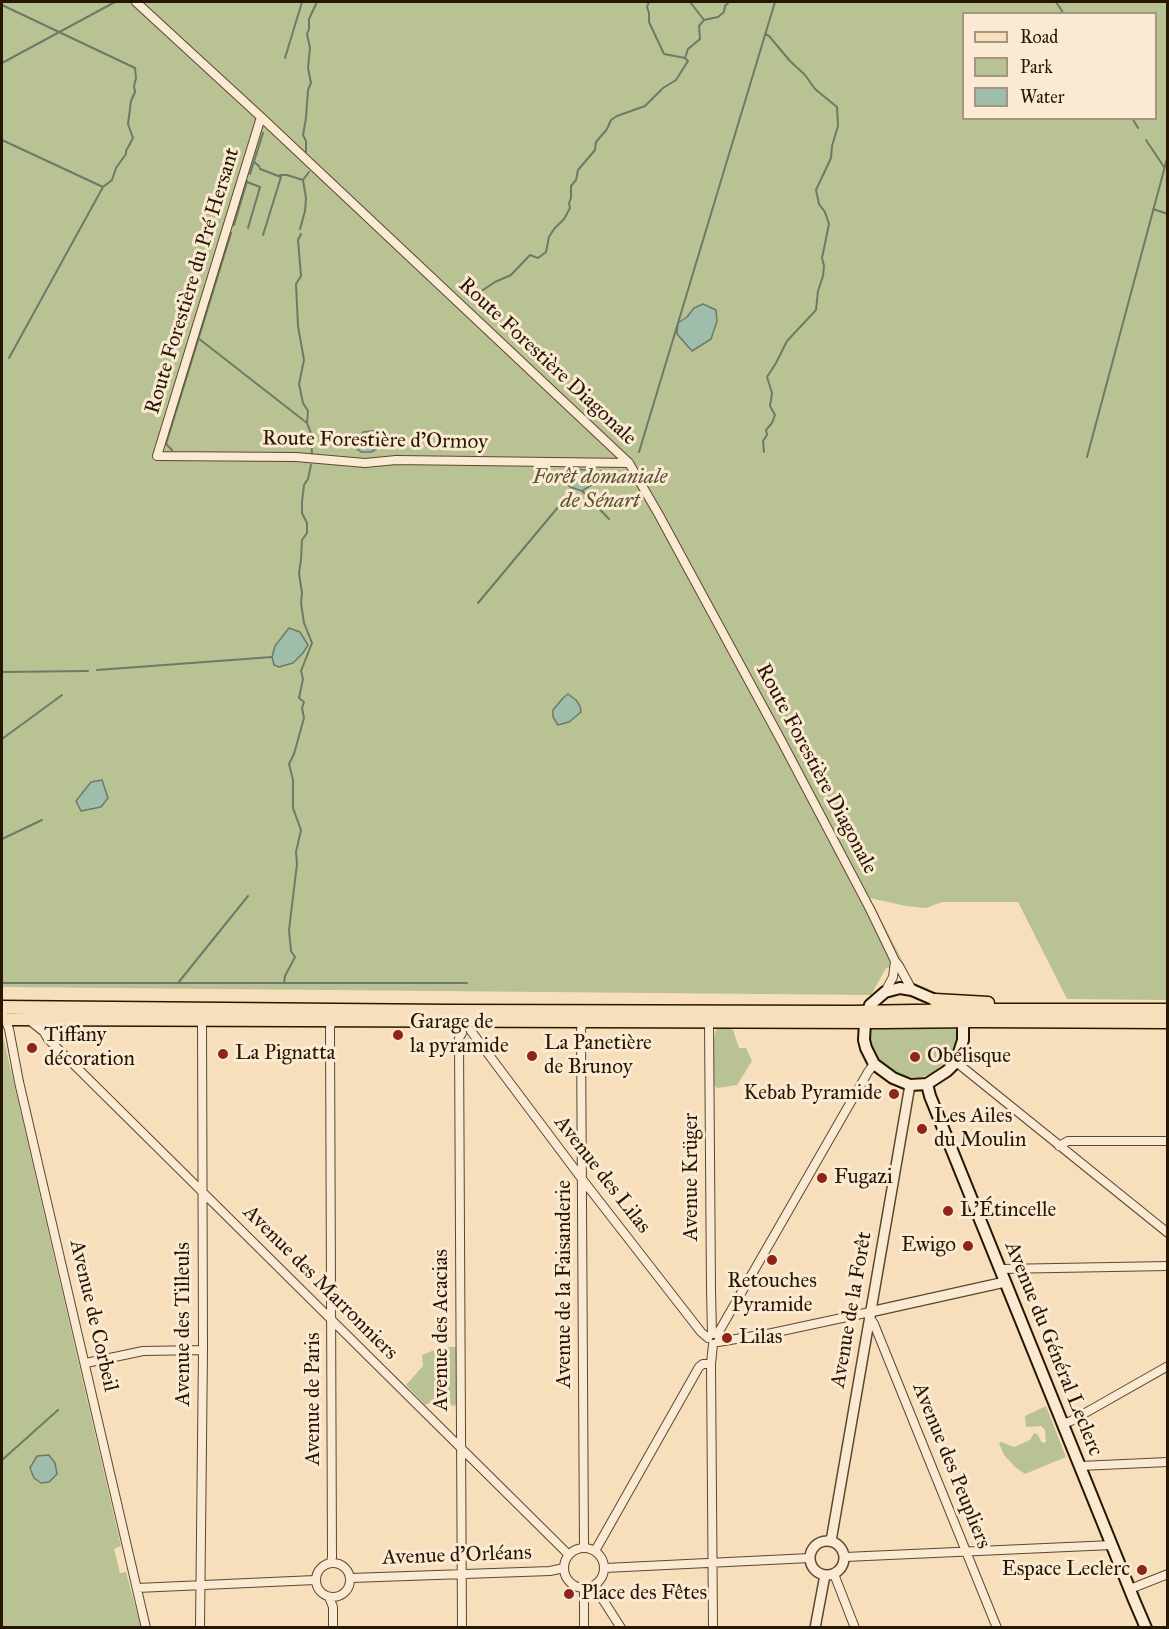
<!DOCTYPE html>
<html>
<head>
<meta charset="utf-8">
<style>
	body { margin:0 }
	#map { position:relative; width:1169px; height:1629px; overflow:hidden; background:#f8dfbb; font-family:"IM FELL Great Primer",serif }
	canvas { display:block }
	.frame { position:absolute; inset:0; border:3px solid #271600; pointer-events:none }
	.legend { position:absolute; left:962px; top:12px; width:195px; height:108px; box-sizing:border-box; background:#faead3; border:2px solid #a6957f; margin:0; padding:8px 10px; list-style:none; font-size:18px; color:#271600 }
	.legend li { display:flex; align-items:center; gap:12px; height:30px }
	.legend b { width:30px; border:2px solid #a6957f }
</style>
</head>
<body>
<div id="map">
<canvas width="1169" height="1629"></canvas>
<div class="frame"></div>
<ul class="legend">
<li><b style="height:8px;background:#f8dfbb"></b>Road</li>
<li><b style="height:16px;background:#b9c293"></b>Park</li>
<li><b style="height:16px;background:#9ebdab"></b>Water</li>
</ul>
</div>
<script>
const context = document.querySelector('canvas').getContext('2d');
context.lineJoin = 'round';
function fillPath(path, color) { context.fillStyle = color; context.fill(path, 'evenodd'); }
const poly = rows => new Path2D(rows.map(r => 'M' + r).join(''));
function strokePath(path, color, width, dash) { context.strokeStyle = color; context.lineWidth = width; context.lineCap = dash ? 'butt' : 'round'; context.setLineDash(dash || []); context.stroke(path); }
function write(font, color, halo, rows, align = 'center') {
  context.font = font + ' "IM FELL Great Primer",serif'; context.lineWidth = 6; context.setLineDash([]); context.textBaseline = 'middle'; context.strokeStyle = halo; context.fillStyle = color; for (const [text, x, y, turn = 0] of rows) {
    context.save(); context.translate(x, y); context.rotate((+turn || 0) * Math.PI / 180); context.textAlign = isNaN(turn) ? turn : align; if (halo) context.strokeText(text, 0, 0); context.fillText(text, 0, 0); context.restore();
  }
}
const green = poly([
	[2,2,1167,2,1167,1000,1067,999,1018,902,942,902,926,908,906,906,870,898,904,964,886,968,871,995,2,987],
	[964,14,1156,14,1156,118,964,118],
	[728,1027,733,1030,739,1048,746,1048,752,1061,737,1085,717,1088,713,1083,714,1065,708,1054,717,1028],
	[871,1028,955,1028,957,1034,956,1043,950,1057,938,1069,930,1074,922,1077,909,1077,896,1074,888,1069,877,1058,873,1052,869,1039,870,1029],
	[2,1032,121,1546,114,1549,120,1573,126,1572,141,1627,2,1627],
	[442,1347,456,1347,457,1405,452,1406,445,1396,425,1405,406,1385,423,1366,422,1355],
	[1046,1406,1066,1457,1025,1474,1015,1467,1004,1455,999,1443,1001,1442,1014,1447,1030,1440,1034,1433,1038,1435,1042,1443,1046,1442,1045,1430,1041,1426,1026,1427,1025,1416]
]);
const water = poly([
	[703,304,716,310,717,321,711,339,692,351,677,334,678,323,687,317,694,308,703,304],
	[379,430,381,435,378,448,371,452,361,452,357,449,358,440,363,432,379,430],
	[572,469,604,471,604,477,582,491,570,487,563,479,572,469],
	[289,628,300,632,308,645,303,653,293,663,279,667,274,665,272,657,275,646,289,628],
	[568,694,576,700,580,706,581,712,569,722,558,725,553,717,553,710,563,698,568,694],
	[102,780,108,798,101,807,81,811,76,801,91,782,102,780],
	[49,1455,55,1463,57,1474,49,1482,41,1483,34,1478,30,1468,37,1456,49,1455]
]);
const stream = poly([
	[649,2,647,7,649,13,649,22,664,54,685,58],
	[690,2,704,20,718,17,724,12,725,6,729,2],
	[1056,2,1064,14],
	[2,5,135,68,136,78,134,86,135,92,131,101,128,124,133,138,126,151,126,154,116,168,112,180,103,187],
	[285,58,302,2],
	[2,63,115,2],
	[1132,118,1138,128],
	[2,140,103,187,9,358],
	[1146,140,1164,167],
	[306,152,306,141,303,135,306,118,308,90,311,83,308,68,310,48,307,34,309,29,309,19,317,2],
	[254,162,259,166,260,169,281,177,263,235],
	[250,174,263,133],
	[280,175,287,175,303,180],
	[247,182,260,187,248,228],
	[1153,209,1168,214],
	[234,225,247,181],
	[300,229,305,211,306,198,303,180,309,172],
	[301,234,298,240,301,276,296,284,298,326,304,360,299,384,303,403,308,411,307,423,311,433,312,454],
	[474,296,495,282,511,275,530,255,538,258,546,252,549,237,554,229,564,219,570,208,569,203,571,198,571,186,576,180,578,170,595,150,596,142,607,129,611,120,617,116,645,106,663,88,676,80,688,61,685,58,688,49,700,39,699,26,704,20],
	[198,338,307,423],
	[172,450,166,444,231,233],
	[639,452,775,2],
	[764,452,763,441,767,435,766,430,772,423,775,415,770,406,772,393,767,377,776,363,787,341,816,310,818,291,823,276,824,266,822,258,829,224,825,212,819,204,816,190,831,158,832,146,838,126,837,107,815,89,805,75,790,61,769,36,765,34],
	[1087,457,1168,155],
	[582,491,609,519],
	[478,603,574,488],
	[97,670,272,657],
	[2,672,88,671],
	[2,739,62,695],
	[2,839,42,820],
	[2,983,467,983],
	[178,983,248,896],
	[284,983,285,976,295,957,291,951,289,930,297,864,296,852,301,830,293,808,293,780,289,764,294,754,304,718,302,708,304,702,299,698,303,679,301,671,312,643,304,623,301,603,302,593,299,573,301,560,302,540,307,533,307,523,302,513,302,502,304,485,308,479,311,465],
	[2,1460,58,1410]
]);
const minor = poly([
	[136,2,261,117,629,463,659,515,782,742,870,909,895,961,899,966,912,990],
	[261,117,157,456,296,457,365,463,396,460,629,463],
	[885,992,893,977,895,961],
	[2,1013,5,1019,9,1029,19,1082,146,1628],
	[29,1020,44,1032,48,1039,569,1555],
	[583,1020,581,1030,584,1548],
	[709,1021,711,1290,712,1334],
	[471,1031,582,1179,701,1332,708,1338],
	[956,1062,1168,1233],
	[1059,1146,1068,1141,1168,1141],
	[1000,1269,1168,1266],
	[870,1318,874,1324,997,1628],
	[717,1335,868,1072,874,1064],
	[718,1342,772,1333,870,1312],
	[86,1363,143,1351,203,1350],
	[1063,1424,1071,1421,1168,1366],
	[1080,1466,1168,1462],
	'564 1568a20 20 0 1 1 40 0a20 20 0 1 1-40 0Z',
	[595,1551,699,1367,703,1364,711,1364],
	[845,1557,1112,1545],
	[331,1562,332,1557,330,1028,332,1020],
	'316 1580a17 17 0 1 1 34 0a17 17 0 1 1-34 0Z',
	[605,1568,810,1558],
	[834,1574,855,1628],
	[351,1578,550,1571,564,1568],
	[596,1584,598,1592,621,1628],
	[137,1588,315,1580],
	[584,1588,584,1628],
	[1130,1589,1168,1574],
	[329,1597,333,1607,333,1628],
	[200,1628,203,1350,202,1020],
	[462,1628,459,1038,462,1033],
	[713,1628,711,1364,713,1344]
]);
const tertiary = poly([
	[870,1312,1005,1282],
	'810 1558a17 17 0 1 1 34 0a17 17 0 1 1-34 0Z',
	[831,1541,910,1085],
	[815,1628,825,1575]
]);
const secondary = poly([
	[900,988,912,990,935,1000,954,1010,963,1021,963,1040,956,1062,947,1071,927,1084,910,1085,893,1078,874,1064,866,1048,864,1040,865,1022,870,1005,885,992,900,988],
	[927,1084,930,1096,1000,1269,1134,1600,1146,1628]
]);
const primary = poly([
	[935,1000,988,1003],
	[2,1007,448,1011,851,1012,979,1010,1168,1010],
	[2,1019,883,1022,975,1021,1168,1022]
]);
const markers = [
	[398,1035,6,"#8f2418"],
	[32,1048,6,"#8f2418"],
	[223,1054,6,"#8f2418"],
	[532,1056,6,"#8f2418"],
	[915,1057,6,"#8f2418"],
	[894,1094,6,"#8f2418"],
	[922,1129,6,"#8f2418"],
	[822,1178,6,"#8f2418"],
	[948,1211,6,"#8f2418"],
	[968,1246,6,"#8f2418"],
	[772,1260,6,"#8f2418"],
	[727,1338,6,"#8f2418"],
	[1142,1570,6,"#8f2418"],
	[569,1594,6,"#8f2418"]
];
const streetNames = [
	["Route Forestière du Pré Hersant",193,281,-73],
	["Route Forestière Diagonale",547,362,43],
	["Route Forestière d'Ormoy",375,441,1],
	["Route Forestière Diagonale",816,769,62],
	["Avenue des Lilas",602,1175,52],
	["Avenue Krüger",692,1177,-90],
	["Avenue des Marronniers",320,1283,45],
	["Avenue de la Faisanderie",565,1284,-90],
	["Avenue de la Forêt",852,1310,-80],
	["Avenue de Corbeil",93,1316,77],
	["Avenue des Tilleuls",184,1324,-90],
	["Avenue des Acacias",442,1330,-90],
	["Avenue du Général Leclerc",1053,1349,68],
	["Avenue de Paris",314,1399,-90],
	["Avenue des Peupliers",951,1466,68],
	["Avenue d'Orléans",457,1556,-2]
];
const parkNames = [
	["Forêt domaniale",600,478],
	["de Sénart",600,502]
];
const poiNames = [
	["Garage de",410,1023],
	["la pyramide",410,1047],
	["Tiffany",44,1036],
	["décoration",44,1060],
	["La Panetière",544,1044],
	["de Brunoy",544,1068],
	["La Pignatta",235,1054],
	["Obélisque",927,1057],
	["Kebab Pyramide",882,1094,"right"],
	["Les Ailes",934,1117],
	["du Moulin",934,1141],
	["Fugazi",834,1178],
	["L'Étincelle",960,1211],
	["Ewigo",956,1246,"right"],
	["Retouches",772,1282,"center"],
	["Pyramide",772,1306,"center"],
	["Lilas",739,1338],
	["Espace Leclerc",1130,1570,"right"],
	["Place des Fêtes",581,1594]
];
fillPath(green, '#b9c293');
fillPath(water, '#9ebdab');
strokePath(water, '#6e7a67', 1.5);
strokePath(stream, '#6e7a67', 2);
strokePath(minor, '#5b482f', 10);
strokePath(tertiary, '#5b482f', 12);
strokePath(secondary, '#271600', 14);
strokePath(primary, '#271600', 15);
strokePath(minor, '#faead3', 8);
strokePath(tertiary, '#faead3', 9);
strokePath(secondary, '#faead3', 10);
strokePath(primary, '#f8dfbb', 12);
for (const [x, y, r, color] of markers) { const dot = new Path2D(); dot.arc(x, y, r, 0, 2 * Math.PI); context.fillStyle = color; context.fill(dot); strokePath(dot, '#faead3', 2); }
write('21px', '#271600', '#faead3', streetNames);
write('italic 21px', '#5a5233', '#faead3', parkNames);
write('21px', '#271600', '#faead3', poiNames, 'left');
</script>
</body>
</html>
